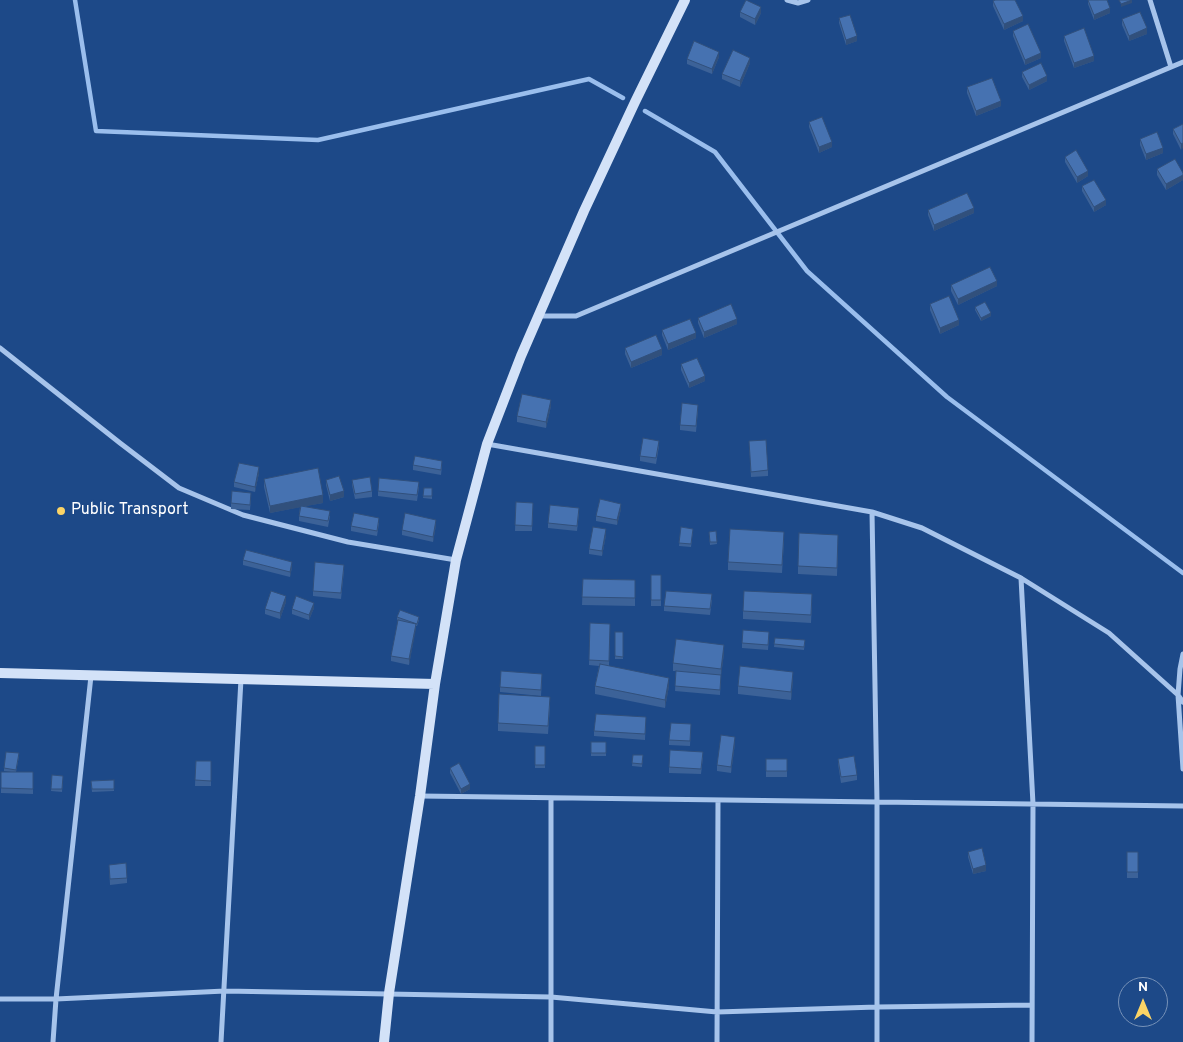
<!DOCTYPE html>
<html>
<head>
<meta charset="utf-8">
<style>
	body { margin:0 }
	#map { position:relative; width:1183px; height:1042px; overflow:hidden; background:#1d4988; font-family:Overpass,sans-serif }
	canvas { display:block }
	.north { position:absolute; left:1118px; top:977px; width:50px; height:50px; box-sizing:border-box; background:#1d4988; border:1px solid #7792b8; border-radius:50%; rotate:0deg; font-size:14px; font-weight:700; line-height:20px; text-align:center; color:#fff }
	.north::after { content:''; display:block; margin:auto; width:18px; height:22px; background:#fbd466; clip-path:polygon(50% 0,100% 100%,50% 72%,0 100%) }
</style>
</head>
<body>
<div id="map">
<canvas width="1183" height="1042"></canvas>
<div class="north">N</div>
</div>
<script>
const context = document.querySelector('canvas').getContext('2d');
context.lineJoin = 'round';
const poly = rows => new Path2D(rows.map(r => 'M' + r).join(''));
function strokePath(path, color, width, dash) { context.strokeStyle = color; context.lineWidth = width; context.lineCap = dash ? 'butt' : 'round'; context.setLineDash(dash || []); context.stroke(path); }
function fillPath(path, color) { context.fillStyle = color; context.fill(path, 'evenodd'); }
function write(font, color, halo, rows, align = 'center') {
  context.font = font + ' Overpass,sans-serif'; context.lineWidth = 4; context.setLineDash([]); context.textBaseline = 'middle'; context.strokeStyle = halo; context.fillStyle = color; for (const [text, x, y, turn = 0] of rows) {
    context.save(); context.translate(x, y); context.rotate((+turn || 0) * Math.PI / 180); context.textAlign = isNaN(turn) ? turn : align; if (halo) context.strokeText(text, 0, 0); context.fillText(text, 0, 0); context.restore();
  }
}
const stream = poly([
	[75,0,96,131,318,140,589,79,623,98],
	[645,111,715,152,807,271,947,397,1183,573]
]);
const street = poly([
	[787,0,798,3,808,0],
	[1150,0,1171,67],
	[539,316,576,316,1183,62],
	[0,348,120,443,179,488,243,515,348,542,456,560],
	[487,444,872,512,922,528,1021,578,1109,633,1178,695,1183,702],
	[872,512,877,802,877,1042],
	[1021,578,1033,804,1032,1042],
	[1183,654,1180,669,1178,695,1183,769],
	[420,796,1183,806],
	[551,798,551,1042],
	[0,999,56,999,225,991,551,997,717,1012,877,1007,1032,1005],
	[53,1042,56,999,91,676],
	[221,1042,241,679],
	[717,1042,718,800]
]);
const secondary = poly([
	[0,673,435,684],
	[384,1042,389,993,420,796,435,684,456,560,487,444,521,356,584,211,635,102,685,0]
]);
const wall = poly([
	[1088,0,1107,0,1110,13,1094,20,1088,4],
	[993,1,1023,21,1004,30,993,6],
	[740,12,761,13,755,25,740,17],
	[839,18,857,41,846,45,839,23],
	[1122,19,1147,34,1129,41,1122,25],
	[1013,31,1041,58,1025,65,1013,36],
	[1064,36,1094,61,1074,68,1064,41],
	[719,57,712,74,687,64,687,59],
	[750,63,740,87,722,79,722,74],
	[1022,72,1047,81,1029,90,1022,77],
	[967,87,1001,106,976,116,967,93],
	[809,122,832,147,819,153,809,127],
	[1183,124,1181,150,1173,134,1173,129],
	[1140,139,1163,153,1146,160,1140,145],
	[1065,157,1088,176,1077,183,1065,162],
	[1157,169,1183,173,1183,180,1166,190,1157,175],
	[1082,186,1106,205,1094,212,1082,191],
	[928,210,974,213,934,231,928,215],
	[951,285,997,286,958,305,951,291],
	[930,304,959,325,940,334,930,310],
	[975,307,991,316,981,321,975,310],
	[698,318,737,324,704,338,698,323],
	[662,330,696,338,668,350,662,335],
	[625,348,662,355,631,368,625,354],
	[681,364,705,381,689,388,681,370],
	[551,406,546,428,517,422,517,416],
	[698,410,696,432,680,430,680,425],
	[749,441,768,470,768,476,751,477],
	[659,446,656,464,640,461,640,456],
	[413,465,442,466,441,475,413,470],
	[259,473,255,492,234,487,234,482],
	[264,479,323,503,305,506,330,516,328,527,299,521,299,516,300,507,270,513,264,487],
	[326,480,344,497,330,501,326,485],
	[352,480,372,491,372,497,355,499,352,485],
	[419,487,417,501,378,496,378,491],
	[424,488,432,488,432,499,423,498],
	[251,498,250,510,231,509,231,503],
	[516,502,533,503,532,531,515,531],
	[621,509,617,525,596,521,596,516],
	[579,513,577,531,548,528,548,523],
	[379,523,377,536,351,531,351,526],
	[436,525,433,542,402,535,402,530],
	[681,527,693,529,691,547,679,546],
	[716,531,717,544,710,545,709,532],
	[606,535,602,556,589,554,589,549],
	[784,540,782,573,728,570,728,562],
	[838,543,837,576,798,574,798,566],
	[243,560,292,567,290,577,243,565],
	[344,570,341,599,313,596,313,591],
	[651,575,661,575,661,606,651,606],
	[583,579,635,580,635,606,582,605],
	[712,600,710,615,664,611,664,606],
	[286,602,280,619,265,614,265,609],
	[812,602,811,623,743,619,743,611],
	[314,608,309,620,292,614,292,609],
	[397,617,419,620,417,626,416,626,409,665,391,661,391,656,400,621,397,620],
	[590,623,610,624,609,666,669,686,665,708,595,694,595,686,599,666,589,665],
	[615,632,623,632,623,659,615,659],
	[769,637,768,650,742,648,742,643],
	[775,638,805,640,804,650,774,647],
	[724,653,721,675,720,695,675,691,676,671,673,671,673,663],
	[542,679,541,696,500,692,500,687],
	[793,680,791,700,738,694,738,686],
	[550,705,548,734,498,731,498,723],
	[646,717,645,740,594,736,594,731],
	[691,724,690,746,669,745,669,740],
	[591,742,606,742,606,756,591,756],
	[735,743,731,773,717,771,717,765],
	[535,746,545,746,545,768,535,768],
	[633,755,643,755,642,767,632,766],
	[19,756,16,772,33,772,33,794,1,793,1,772,11,772,4,771,4,768],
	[703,757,701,774,669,773,669,767],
	[766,759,787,759,787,777,766,777],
	[838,759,857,775,857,780,841,783,838,764],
	[196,761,211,761,211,786,195,786],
	[450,768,470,789,461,794,450,773],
	[52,775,63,776,62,792,51,791],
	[114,780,114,791,92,792,91,781],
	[968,852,986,871,973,874,968,857],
	[1127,852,1138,852,1138,878,1127,878],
	[109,865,127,878,127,883,110,885]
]);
const shadedWall = poly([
	[1132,0,1132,3,1121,7,1121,4],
	[761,7,761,13,755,25,755,19],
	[1110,8,1110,13,1094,20,1094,15],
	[1023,16,1023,21,1004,30,1004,24],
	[1147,28,1147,34,1129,41,1129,36],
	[857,36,857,41,846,45,846,40],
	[719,52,719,57,712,74,712,69],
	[1041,53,1041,58,1025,65,1025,60],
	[1094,56,1094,61,1074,68,1074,63],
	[750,58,750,63,740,87,740,81],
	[1047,76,1047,81,1029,90,1029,85],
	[1001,101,1001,106,976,116,976,111],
	[832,142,832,147,819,153,819,147],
	[1183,143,1183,148,1181,150,1181,144],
	[1163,148,1163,153,1146,160,1146,154],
	[1088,171,1088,176,1077,183,1077,177],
	[1183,175,1183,180,1166,190,1166,184],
	[1106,200,1106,205,1094,212,1094,207],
	[974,208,974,213,934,231,934,225],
	[997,281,997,286,958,305,958,299],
	[991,313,991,316,981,321,981,318],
	[737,319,737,324,704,338,704,332],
	[959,320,959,325,940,334,940,328],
	[696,333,696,338,668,350,668,344],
	[662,349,662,355,631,368,631,362],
	[705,376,705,381,689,388,689,383],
	[551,400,551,406,546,428,546,422],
	[259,467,259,473,255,492,255,487],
	[344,491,344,497,330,501,330,495],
	[323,495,323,503,270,513,270,506],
	[621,504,621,509,617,525,617,520],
	[436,520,436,525,433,542,433,537],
	[606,529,606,535,602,556,602,551],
	[292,562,292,567,290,577,290,572],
	[286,596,286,602,280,619,280,613],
	[314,603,314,608,309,620,309,615],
	[416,624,416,629,409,665,409,659],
	[724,645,724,653,721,677,721,669],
	[793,672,793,680,791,700,791,692],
	[669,678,669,686,665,708,665,700],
	[735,737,735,743,731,773,731,767],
	[470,784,470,789,461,794,461,789],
	[986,865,986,871,973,874,973,869]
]);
const building = poly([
	[746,0,761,7,755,19,740,12,746,0],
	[995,0,1015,0,1023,16,1004,24,993,1,995,0],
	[1088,0,1107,0,1110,8,1094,15,1088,0],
	[1119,0,1132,0,1121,4,1119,0],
	[1140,12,1147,28,1129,36,1122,19,1140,12],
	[850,15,857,36,846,40,839,18,850,15],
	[1028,24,1041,53,1025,60,1013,31,1028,24],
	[1084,28,1094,56,1074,63,1064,36,1084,28],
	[694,41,719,52,712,69,687,59,694,41],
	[733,50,750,58,740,81,722,74,733,50],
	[1041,63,1047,76,1029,85,1022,72,1041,63],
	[992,78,1001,101,976,111,967,87,992,78],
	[822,117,832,142,819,147,809,122,822,117],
	[1183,124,1183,143,1181,144,1173,129,1183,124],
	[1157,132,1163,148,1146,154,1140,139,1157,132],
	[1076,150,1088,171,1077,177,1065,157,1076,150],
	[1175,159,1183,173,1183,175,1166,184,1157,169,1175,159],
	[1094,180,1106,200,1094,207,1082,186,1094,180],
	[967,193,974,208,934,225,928,210,967,193],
	[990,267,997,281,958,299,951,285,990,267],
	[949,296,959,320,940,328,930,304,949,296],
	[985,302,991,313,981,318,975,307,985,302],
	[731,304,737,319,704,332,698,318,731,304],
	[690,319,696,333,668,344,662,330,690,319],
	[656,335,662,349,631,362,625,348,656,335],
	[697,358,705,376,689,383,681,364,697,358],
	[522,394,551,400,546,422,517,416,522,394],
	[682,403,698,405,696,426,680,425,682,403],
	[643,438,659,441,656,458,640,456,643,438],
	[766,440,768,470,751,472,749,441,766,440],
	[415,456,442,461,441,470,413,465,415,456],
	[239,463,259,467,255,487,234,482,239,463],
	[318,468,323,495,270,506,264,479,318,468],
	[339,476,344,491,330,495,326,480,339,476],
	[370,477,372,491,355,494,352,480,370,477],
	[379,478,419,482,417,495,378,491,379,478],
	[424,488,432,488,432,496,423,496,424,488],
	[232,491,251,493,250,505,231,503,232,491],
	[600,499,621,504,617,520,596,516,600,499],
	[516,502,533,503,532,526,515,525,516,502],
	[550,505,579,508,577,526,548,523,550,505],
	[301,506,330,511,328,521,299,516,301,506],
	[354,513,379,518,377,531,351,526,354,513],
	[405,513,436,520,433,537,402,530,405,513],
	[593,527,606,529,602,551,589,549,593,527],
	[681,527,693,529,691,544,679,543,681,527],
	[730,529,784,532,782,565,728,562,730,529],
	[716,531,717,542,710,542,709,532,716,531],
	[799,533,838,535,837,568,798,566,799,533],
	[246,550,292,562,290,572,243,560,246,550],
	[315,562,344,565,341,593,313,591,315,562],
	[651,575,661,575,661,600,651,600,651,575],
	[583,579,635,580,635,598,582,597,583,579],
	[271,591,286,596,280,613,265,609,271,591],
	[666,591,712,594,710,609,664,606,666,591],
	[744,591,812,594,811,615,743,611,744,591],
	[296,596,314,603,309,615,292,609,296,596],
	[400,610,419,617,417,624,397,617,400,610],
	[398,620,416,624,409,659,391,656,398,620],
	[590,623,610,624,609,661,589,660,590,623],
	[743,630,769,632,768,645,742,643,743,630],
	[615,632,623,632,623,657,615,656,615,632],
	[775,638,805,640,804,647,774,644,775,638],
	[676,639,724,645,721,669,673,663,676,639],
	[600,664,669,678,665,700,595,686,600,664],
	[740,666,793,672,791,692,738,686,740,666],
	[501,671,542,674,541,690,500,687,501,671],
	[676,671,721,675,720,690,675,686,676,671],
	[499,694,550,697,548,726,498,723,499,694],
	[596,714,646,717,645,734,594,731,596,714],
	[671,723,691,724,690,741,669,740,671,723],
	[721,735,735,737,731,767,717,765,721,735],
	[591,742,606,742,606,753,591,753,591,742],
	[535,746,545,746,545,765,535,765,535,746],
	[670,750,703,752,701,769,669,767,670,750],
	[6,752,19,753,16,770,4,768,6,752],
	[633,755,643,755,642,764,632,763,633,755],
	[854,756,857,775,841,777,838,759,854,756],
	[766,759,787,759,787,771,766,771,766,759],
	[196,761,211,761,211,781,195,780,196,761],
	[459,763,470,784,461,789,450,768,459,763],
	[1,772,33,772,33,789,1,788,1,772],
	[52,775,63,776,62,789,51,789,52,775],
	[114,780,114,789,92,789,91,781,114,780],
	[982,848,986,865,973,869,968,852,982,848],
	[1127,852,1138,852,1138,872,1127,872,1127,852],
	[126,863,127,878,110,879,109,865,126,863]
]);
const markers = [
	[61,511,5,"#fbd466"]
];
const poiNames = [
	["Public Transport",71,511]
];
strokePath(stream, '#9abeed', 4.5);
strokePath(street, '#a7c4eb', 5);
strokePath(secondary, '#d3e2f8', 10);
fillPath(wall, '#3c6298');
fillPath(shadedWall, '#31507c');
fillPath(building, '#4672b1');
strokePath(building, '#31507c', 1);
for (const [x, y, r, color] of markers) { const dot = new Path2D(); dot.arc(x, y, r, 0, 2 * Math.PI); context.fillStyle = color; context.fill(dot); strokePath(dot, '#1d4988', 2); }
write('16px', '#fff', '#1d4988', poiNames, 'left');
</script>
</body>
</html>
